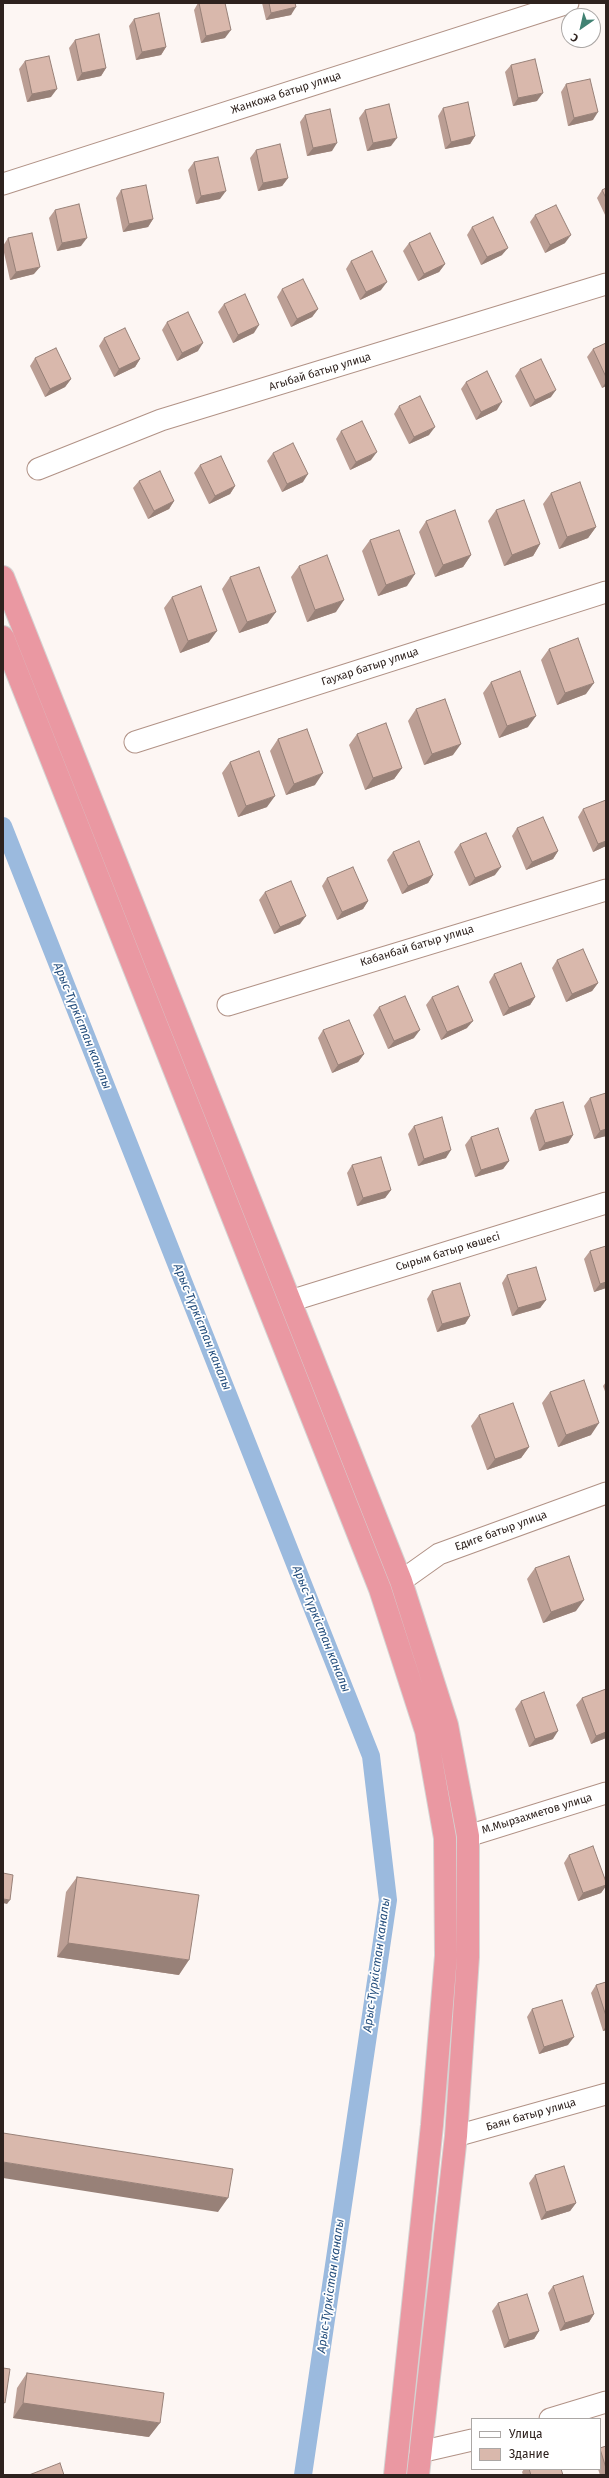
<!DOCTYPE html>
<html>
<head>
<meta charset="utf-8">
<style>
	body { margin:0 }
	#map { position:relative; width:609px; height:2478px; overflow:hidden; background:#fdf6f3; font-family:"Fira Sans",sans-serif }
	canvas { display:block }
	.frame { position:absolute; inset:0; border:4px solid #2e221e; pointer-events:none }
	.legend { position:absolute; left:471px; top:2418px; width:130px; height:52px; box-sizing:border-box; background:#fff; border:1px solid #aba7a5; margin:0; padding:5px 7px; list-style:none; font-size:12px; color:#2e221e }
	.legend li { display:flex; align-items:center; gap:8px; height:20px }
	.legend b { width:20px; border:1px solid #aba7a5 }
	.north { position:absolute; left:561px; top:8px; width:40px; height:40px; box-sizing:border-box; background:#fff; border:1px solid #aba7a5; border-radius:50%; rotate:214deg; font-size:11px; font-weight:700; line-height:16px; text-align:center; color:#2e221e }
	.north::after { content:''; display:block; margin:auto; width:14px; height:18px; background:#418273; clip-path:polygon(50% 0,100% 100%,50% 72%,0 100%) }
</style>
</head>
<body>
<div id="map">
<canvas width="609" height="2478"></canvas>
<div class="frame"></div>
<ul class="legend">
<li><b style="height:5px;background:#fff"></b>Улица</li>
<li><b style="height:11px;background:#d9b8ac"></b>Здание</li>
</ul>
<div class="north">С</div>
</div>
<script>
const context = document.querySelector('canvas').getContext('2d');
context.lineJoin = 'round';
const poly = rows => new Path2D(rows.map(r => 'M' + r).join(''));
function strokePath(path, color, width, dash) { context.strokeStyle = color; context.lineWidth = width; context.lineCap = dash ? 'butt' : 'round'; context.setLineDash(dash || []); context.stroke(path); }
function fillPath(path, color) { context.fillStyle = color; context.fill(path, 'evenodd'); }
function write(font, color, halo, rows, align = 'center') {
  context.font = font + ' "Fira Sans",sans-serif'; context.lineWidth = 3.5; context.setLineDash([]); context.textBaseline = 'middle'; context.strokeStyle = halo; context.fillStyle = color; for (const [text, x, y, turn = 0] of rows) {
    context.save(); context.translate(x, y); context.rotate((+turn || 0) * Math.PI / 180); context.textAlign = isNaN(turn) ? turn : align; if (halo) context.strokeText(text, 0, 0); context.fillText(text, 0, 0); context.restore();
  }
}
const canal = poly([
	[3,826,371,1756,388,1900,303,2475]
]);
const minor = poly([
	[3,184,568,3],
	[38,469,161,420,606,284],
	[135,742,606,592],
	[228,1005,606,890],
	[290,1301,606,1203],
	[401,1581,439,1554,606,1493],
	[468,1836,606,1793],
	[456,2136,606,2094],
	[550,2419,606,2402],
	[420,2452,472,2440]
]);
const trunk = poly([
	[3,577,401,1581,447,1725,468,1836,468,1957,456,2136,418,2475],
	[3,637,380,1589,426,1731,445,1838,446,1956,432,2125,395,2475]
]);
const wall = poly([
	[198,3,225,3,225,38,201,43,194,10],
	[262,3,295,3,291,15,266,20],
	[134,19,166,47,161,55,136,60,129,26],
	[75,40,106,68,101,76,77,81,69,48],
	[25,61,51,97,27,102,19,69],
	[511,65,537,101,513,106,505,72],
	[566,84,593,120,568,126,561,92],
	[443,108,475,136,470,144,445,149,438,116],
	[365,110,391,146,367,151,359,118],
	[305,115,332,151,307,156,300,122],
	[256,150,288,178,282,186,258,191,250,158],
	[194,162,220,199,196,204,188,170],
	[606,188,606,217,597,198,602,190],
	[121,190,153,219,148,227,123,232,116,198],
	[55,210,81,246,57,251,49,218],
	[535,215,565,243,545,253,530,222],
	[472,227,502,255,481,265,467,235],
	[8,238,34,274,10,280,3,248,3,246],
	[409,243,445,264,439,272,418,281,403,251],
	[351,261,381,290,360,300,346,269],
	[282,289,318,309,312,317,291,327,277,297],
	[224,304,254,333,233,343,218,312],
	[167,322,198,351,177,361,162,330],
	[104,338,140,359,135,367,114,377,99,346],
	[606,343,606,386,602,388,587,357,593,349],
	[35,358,71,379,65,387,45,397,30,366],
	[520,369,551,397,530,407,515,376],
	[466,382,497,410,476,420,461,389],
	[399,406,429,435,409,444,394,414],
	[341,431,371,460,350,470,336,439],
	[273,453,303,482,282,492,267,461],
	[200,465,235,486,230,494,209,504,194,473],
	[139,481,174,501,169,509,148,519,133,488],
	[551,493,596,527,588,538,559,549,543,504],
	[496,510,540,544,533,556,504,566,488,521],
	[426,521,471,555,463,567,435,577,419,532],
	[370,540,407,586,378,596,362,551],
	[299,566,336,612,307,622,291,577],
	[230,577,268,623,239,633,222,589],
	[172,597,209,642,180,653,164,608],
	[549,649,586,694,557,705,541,660],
	[491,682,528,727,499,738,483,693],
	[416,709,453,755,424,765,408,721],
	[357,734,402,768,394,779,365,790,349,745],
	[278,739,315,785,286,795,270,751],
	[230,762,267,807,238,817,222,773],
	[583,809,606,846,593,852,578,817],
	[517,828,558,851,553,859,526,870,512,836],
	[460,844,495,875,469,886,454,852],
	[393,852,433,875,428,883,402,894,387,860],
	[327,878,368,901,363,909,337,920,322,886],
	[265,892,300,924,274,934,259,900],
	[557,960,598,983,592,991,566,1002,552,968],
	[494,974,535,997,530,1005,503,1016,489,982],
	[432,997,467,1028,441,1040,426,1005],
	[379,1007,414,1038,388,1049,373,1015],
	[323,1030,364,1054,358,1062,332,1073,318,1038],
	[590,1098,606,1136,594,1139,584,1106],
	[535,1110,573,1135,568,1143,539,1151,530,1118],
	[414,1126,446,1158,418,1166,408,1134],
	[471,1137,509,1161,503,1169,475,1177,465,1145],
	[352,1165,391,1190,385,1198,357,1206,347,1173],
	[606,1246,606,1288,594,1292,584,1259,590,1251],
	[507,1275,546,1300,540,1308,512,1316,502,1283],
	[432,1291,470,1316,465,1324,437,1332,427,1299],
	[606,1382,606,1394,603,1386],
	[550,1392,591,1435,558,1447,542,1403],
	[479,1415,529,1447,521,1458,487,1470,471,1426],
	[535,1568,576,1611,543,1623,527,1579],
	[606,1689,606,1738,591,1744,576,1705,582,1698],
	[521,1701,553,1739,529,1747,515,1709],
	[569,1855,606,1882,606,1886,601,1893,578,1901,564,1863],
	[77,1877,179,1975,57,1957,66,1892],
	[606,1982,606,2030,603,2031,591,1993,596,1985],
	[532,2009,568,2045,539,2054,527,2017],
	[535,2175,576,2203,570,2211,541,2220,529,2183],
	[553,2286,594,2314,589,2322,560,2331,548,2293],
	[498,2303,539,2331,534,2339,504,2348,492,2311],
	[27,2373,149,2437,13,2418,17,2388],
	[606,2446,606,2475,600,2475,598,2469,600,2469,600,2448],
	[524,2469,529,2469,563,2475,523,2475,522,2472]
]);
const shadedWall = poly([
	[296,7,291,15,266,20,271,13],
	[231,30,225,38,201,43,206,36],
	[166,47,161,55,136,60,142,52],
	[106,68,101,76,77,81,82,73],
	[57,89,51,97,27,102,32,94],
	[543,93,537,101,513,106,518,98],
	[598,112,593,120,568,126,574,118],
	[475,136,470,144,445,149,451,142],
	[397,138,391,146,367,151,373,143],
	[337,143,332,151,307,156,313,148],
	[288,178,282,186,258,191,263,183],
	[226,191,220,199,196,204,201,196],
	[153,219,148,227,123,232,129,224],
	[571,235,565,243,545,253,550,245],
	[87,238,81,246,57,251,62,243],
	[508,248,502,255,481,265,487,257],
	[445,264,439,272,418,281,424,274],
	[40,267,34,274,10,280,16,272],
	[387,282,381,290,360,300,366,292],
	[318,309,312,317,291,327,297,319],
	[259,325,254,333,233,343,238,335],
	[203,343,198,351,177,361,182,353],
	[140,359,135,367,114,377,119,369],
	[71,379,65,387,45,397,50,389],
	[606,382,606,386,602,388],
	[556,390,551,397,530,407,535,400],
	[502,402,497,410,476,420,481,412],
	[435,427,429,435,409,444,414,437],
	[377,452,371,460,350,470,356,462],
	[308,474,303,482,282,492,287,484],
	[235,486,230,494,209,504,215,496],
	[174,501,169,509,148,519,154,511],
	[596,527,588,538,559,549,567,537],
	[540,544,533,556,504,566,512,555],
	[471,555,463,567,435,577,443,565],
	[415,574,407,586,378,596,386,585],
	[344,600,336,612,307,622,315,610],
	[276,612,268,623,239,633,247,622],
	[217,631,209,642,180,653,188,641],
	[594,683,586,694,557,705,565,693],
	[536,716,528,727,499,738,507,726],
	[461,744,453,755,424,765,432,754],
	[402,768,394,779,365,790,373,778],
	[323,773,315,785,286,795,294,784],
	[275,796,267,807,238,817,246,806],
	[606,841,606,846,593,852,598,844],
	[558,851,553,859,526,870,532,862],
	[501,867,495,875,469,886,475,878],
	[433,875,428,883,402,894,408,886],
	[368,901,363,909,337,920,342,912],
	[306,916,300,924,274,934,280,927],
	[598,983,592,991,566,1002,572,994],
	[535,997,530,1005,503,1016,509,1008],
	[473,1021,467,1028,441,1040,447,1032],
	[420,1030,414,1038,388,1049,394,1041],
	[364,1054,358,1062,332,1073,338,1065],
	[606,1129,606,1136,594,1139,600,1131],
	[573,1135,568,1143,539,1151,545,1143],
	[451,1150,446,1158,418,1166,424,1159],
	[509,1161,503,1169,475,1177,481,1170],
	[391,1190,385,1198,357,1206,363,1198],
	[606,1282,606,1288,594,1292,600,1284],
	[546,1300,540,1308,512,1316,518,1308],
	[470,1316,465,1324,437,1332,442,1324],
	[599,1423,591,1435,558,1447,566,1435],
	[529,1447,521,1458,487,1470,495,1459],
	[584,1600,576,1611,543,1623,551,1612],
	[558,1731,553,1739,529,1747,535,1739],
	[606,1732,606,1738,591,1744,596,1736],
	[606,1885,606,1886,601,1893,578,1901,583,1893],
	[3,1899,10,1900,7,1904,3,1903],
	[68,1943,189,1960,179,1975,57,1957],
	[606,2026,606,2030,603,2031],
	[574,2037,568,2045,539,2054,544,2047],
	[3,2162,228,2198,218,2212,3,2178],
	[576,2203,570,2211,541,2220,546,2212],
	[594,2314,589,2322,560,2331,565,2323],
	[539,2331,534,2339,504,2348,509,2340],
	[23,2403,160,2423,149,2437,13,2418]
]);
const building = poly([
	[199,3,225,3,231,30,206,36,199,3],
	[269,3,295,3,296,7,271,13,269,3],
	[159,13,166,47,142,52,134,19,159,13],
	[99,34,106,68,82,73,75,40,99,34],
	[49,56,57,89,32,94,25,61,49,56],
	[535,59,543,93,518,98,511,65,535,59],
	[590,79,598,112,574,118,566,84,590,79],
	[468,102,475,136,451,142,443,108,468,102],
	[389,104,397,138,373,143,365,110,389,104],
	[330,109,337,143,313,148,305,115,330,109],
	[280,144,288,178,263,183,256,150,280,144],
	[218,157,226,191,201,196,194,162,218,157],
	[146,185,153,219,129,224,121,190,146,185],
	[606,188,606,198,602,190,606,188],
	[79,204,87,238,62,243,55,210,79,204],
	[556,205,571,235,550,245,535,215,556,205],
	[493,217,508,248,487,257,472,227,493,217],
	[32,233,40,267,16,272,8,238,32,233],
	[430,233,445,264,424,274,409,243,430,233],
	[372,251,387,282,366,292,351,261,372,251],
	[303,279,318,309,297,319,282,289,303,279],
	[245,294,259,325,238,335,224,304,245,294],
	[188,312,203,343,182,353,167,322,188,312],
	[125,328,140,359,119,369,104,338,125,328],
	[606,343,606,377,593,349,606,343],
	[56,348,71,379,50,389,35,358,56,348],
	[541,359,556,390,535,400,520,369,541,359],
	[487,371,502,402,481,412,466,382,487,371],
	[420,396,435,427,414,437,399,406,420,396],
	[362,421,377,452,356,462,341,431,362,421],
	[293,443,308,474,287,484,273,453,293,443],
	[221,456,235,486,215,496,200,465,221,456],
	[160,471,174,501,154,511,139,481,160,471],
	[580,482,596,527,567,537,551,493,580,482],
	[524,500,540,544,512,555,496,510,524,500],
	[455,510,471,555,443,565,426,521,455,510],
	[399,530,415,574,386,585,370,540,399,530],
	[327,555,344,600,315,610,299,566,327,555],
	[259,567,276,612,247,622,230,577,259,567],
	[201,586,217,631,188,641,172,597,201,586],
	[578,638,594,683,565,693,549,649,578,638],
	[520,671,536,716,507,726,491,682,520,671],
	[445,699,461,744,432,754,416,709,445,699],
	[386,723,402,768,373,778,357,734,386,723],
	[307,729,323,773,294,784,278,739,307,729],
	[259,751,275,796,246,806,230,762,259,751],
	[606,800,606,841,598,844,583,809,606,800],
	[543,817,558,851,532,862,517,828,543,817],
	[486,833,501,867,475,878,460,844,486,833],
	[419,841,433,875,408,886,393,852,419,841],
	[353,867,368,901,342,912,327,878,353,867],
	[291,881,306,916,280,927,265,892,291,881],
	[583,949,598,983,572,994,557,960,583,949],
	[521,963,535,997,509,1008,494,974,521,963],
	[458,986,473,1021,447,1032,432,997,458,986],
	[405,996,420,1030,394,1041,379,1007,405,996],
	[349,1020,364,1054,338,1065,323,1030,349,1020],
	[606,1093,606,1129,600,1131,590,1098,606,1093],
	[563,1102,573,1135,545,1143,535,1110,563,1102],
	[442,1117,451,1150,424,1159,414,1126,442,1117],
	[498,1128,509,1161,481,1170,471,1137,498,1128],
	[381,1157,391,1190,363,1198,352,1165,381,1157],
	[606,1246,606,1282,600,1284,590,1251,606,1246],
	[536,1267,546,1300,518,1308,507,1275,536,1267],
	[460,1283,470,1316,442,1324,432,1291,460,1283],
	[584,1380,599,1423,566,1435,550,1392,584,1380],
	[513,1403,529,1447,495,1459,479,1415,513,1403],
	[569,1556,584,1600,551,1612,535,1568,569,1556],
	[606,1689,606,1732,596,1736,582,1698,606,1689],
	[544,1692,558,1731,535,1739,521,1701,544,1692],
	[593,1846,606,1882,606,1885,583,1893,569,1855,593,1846],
	[3,1873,13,1875,10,1900,3,1899,3,1873],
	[77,1877,199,1895,189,1960,68,1943,77,1877],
	[606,1982,606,2016,596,1985,606,1982],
	[562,2000,574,2037,544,2047,532,2009,562,2000],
	[3,2133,233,2169,228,2198,3,2162,3,2133],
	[564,2166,576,2203,546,2212,535,2175,564,2166],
	[583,2276,594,2314,565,2323,553,2286,583,2276],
	[527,2294,539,2331,509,2340,498,2303,527,2294],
	[3,2368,10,2369,5,2403,3,2402,3,2368],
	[27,2373,164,2393,160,2423,23,2403,27,2373],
	[606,2446,606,2468,600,2449,600,2448,606,2446],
	[60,2463,64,2475,29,2475,60,2463],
	[529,2469,561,2469,563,2475,531,2475,529,2469]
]);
const streetNames = [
	["Жанкожа батыр улица",286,93,-18],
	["Агыбай батыр улица",320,372,-17],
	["Гаухар батыр улица",370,667,-18],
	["Кабанбай батыр улица",417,946,-17],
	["Сырым батыр көшесі",448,1252,-17],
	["Едиге батыр улица",501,1531,-20],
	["М.Мырзахметов улица",537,1814,-17],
	["Баян батыр улица",531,2115,-16]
];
const waterNames = [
	["Арыс-Түркістан каналы",82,1026,68],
	["Арыс-Түркістан каналы",202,1327,68],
	["Арыс-Түркістан каналы",321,1629,68],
	["Арыс-Түркістан каналы",377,1965,-82],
	["Арыс-Түркістан каналы",331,2286,-82]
];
strokePath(canal, '#9bbade', 18);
strokePath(minor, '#b19286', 23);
strokePath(trunk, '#d5d3d2', 24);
strokePath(minor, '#fff', 21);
strokePath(trunk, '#ea98a2', 22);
fillPath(wall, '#bb9e94');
fillPath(shadedWall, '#988178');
fillPath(building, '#d9b8ac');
strokePath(building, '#988178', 1);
write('11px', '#2e221e', '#fff', streetNames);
write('italic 12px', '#234d7c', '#fff', waterNames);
</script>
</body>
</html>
